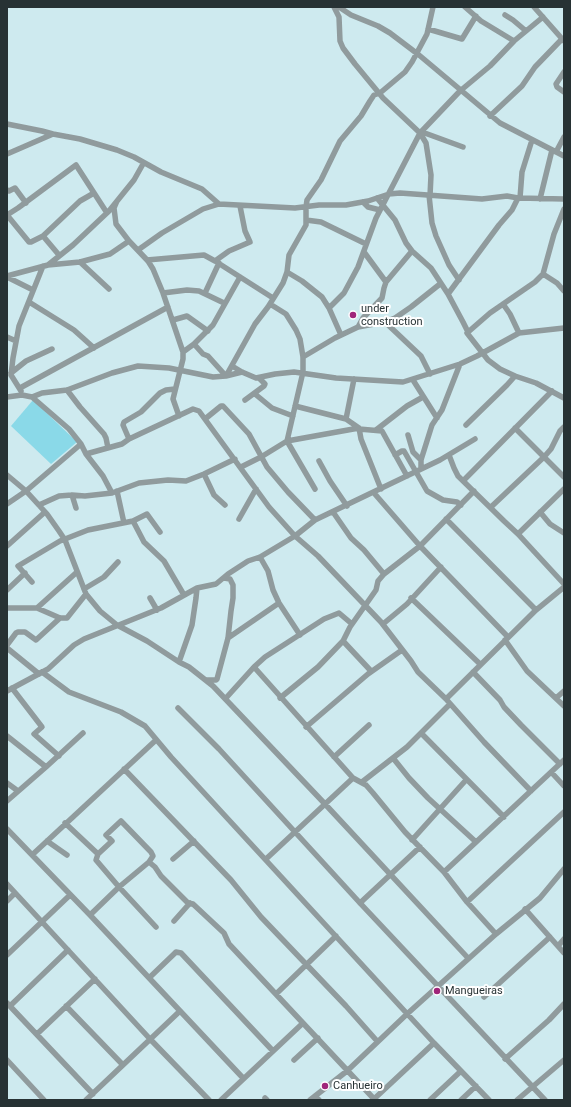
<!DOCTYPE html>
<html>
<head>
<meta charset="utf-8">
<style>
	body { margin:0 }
	#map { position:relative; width:571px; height:1107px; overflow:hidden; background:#ceeaef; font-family:Roboto,sans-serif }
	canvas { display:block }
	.frame { position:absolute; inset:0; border:8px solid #273234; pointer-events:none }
</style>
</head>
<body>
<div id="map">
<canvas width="571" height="1107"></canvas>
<div class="frame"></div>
</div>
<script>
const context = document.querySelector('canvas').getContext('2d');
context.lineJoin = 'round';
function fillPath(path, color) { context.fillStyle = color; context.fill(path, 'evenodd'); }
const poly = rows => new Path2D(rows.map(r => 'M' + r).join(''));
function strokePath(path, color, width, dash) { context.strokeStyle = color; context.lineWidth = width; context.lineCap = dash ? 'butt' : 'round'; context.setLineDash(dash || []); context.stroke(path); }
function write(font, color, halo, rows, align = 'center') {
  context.font = font + ' Roboto,sans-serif'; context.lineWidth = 4; context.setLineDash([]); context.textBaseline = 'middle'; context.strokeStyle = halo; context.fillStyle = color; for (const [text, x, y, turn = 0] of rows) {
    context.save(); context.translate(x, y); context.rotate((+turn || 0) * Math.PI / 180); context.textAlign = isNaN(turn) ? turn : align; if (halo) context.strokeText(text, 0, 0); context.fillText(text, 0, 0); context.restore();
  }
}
const green = poly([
	[33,400,77,442,51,464,11,426]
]);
const minor = poly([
	[334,7,339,17,340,41,343,48,355,64,383,98,420,133,426,143,431,175,430,196],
	[339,7,351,15,378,26,390,33,419,55,500,123,564,156],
	[465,7,481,21,514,41],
	[534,7,564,41],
	[505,15,513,20,526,31],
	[428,29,462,39,476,16],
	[564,72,556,84,557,87,564,92],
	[490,116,522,86,535,67,562,39],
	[7,124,42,131,53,134,80,139,117,150,134,157,161,172,202,189,219,204],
	[422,132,463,147],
	[556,152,564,137],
	[7,154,53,134],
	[7,190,9,191,15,188,26,203],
	[429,195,432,223,436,236,449,265,459,280],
	[377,198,395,220,406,243,412,251,431,268,448,294,463,322,468,332,467,333,488,360,500,369,515,376,536,383,564,398],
	[520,198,522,172,532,140],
	[540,199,552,150],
	[117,201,114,208,116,224,129,241,148,261,153,269,163,293,183,352,183,359,173,399,179,416],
	[363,202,368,207,380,210],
	[7,215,18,208,76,165,107,213],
	[7,215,29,242,31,242,43,236,80,201,94,193],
	[306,220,321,222,366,244],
	[43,236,59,255],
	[138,250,162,233,203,209,219,204,295,208,319,205,346,205,368,201,389,194,400,193,482,199,507,196,518,198,564,199],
	[364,252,386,282],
	[147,260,204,255,215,261,273,298],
	[215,261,229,251,250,242,245,231,240,206],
	[80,262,109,289],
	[48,265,80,262,110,254,129,241],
	[287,272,302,281,322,297,329,308,341,335],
	[543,274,557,283,564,291],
	[7,276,48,265,73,245,109,211,134,180,143,164],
	[7,277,33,290],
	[163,293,187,290,199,291,224,303],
	[205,293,219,263],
	[448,294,499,225,512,210,518,198],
	[29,302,74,330,94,348],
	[503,304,510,314,519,333],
	[329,308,344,293,358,267,376,218,420,133,460,91,490,66,514,41,543,17],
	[173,320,187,316,208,331],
	[385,322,421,356,430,374],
	[358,327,363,318,382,298,384,288,386,282,412,251],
	[467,333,490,313,535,282,543,274,554,234,564,209],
	[7,337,16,341],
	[194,344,203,354,208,356,226,376,242,372],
	[183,352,194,344,213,325,240,277],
	[303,357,335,338,358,327,385,322,395,318,411,307,440,284],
	[232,366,242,372,256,378,275,374,294,372,336,378,403,382,460,364,477,356,519,333,564,328],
	[11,373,26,361,52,349],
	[413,380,437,418],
	[20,388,168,307],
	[67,390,80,407,104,434,106,438,108,448],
	[21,391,11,375,13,358,19,326,43,266],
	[255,394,272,408,293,416],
	[7,397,22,395,32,397,69,429,81,444,86,454,103,476,112,493,139,483,168,480,186,481,204,474,235,459],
	[32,397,42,393,67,390,112,373,138,366,169,368,213,377,226,376,255,324,268,307,283,283,287,272,289,255,306,225,306,207,307,200,321,180,340,141,361,116,370,101,374,95,380,93,405,72,412,62,427,34,433,7],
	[245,400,264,386,265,384,259,378],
	[295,406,346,419,359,428,361,439,381,489],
	[205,419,221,406,223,406,249,434,267,467,288,492,315,520],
	[346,419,354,379],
	[466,425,507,385,515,376],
	[515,428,564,477],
	[359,429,382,431,407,476],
	[376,430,407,406,423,397],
	[408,435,413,452,421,460],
	[129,439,123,425,124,422,141,412,160,393,166,390,175,389],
	[86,454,122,444,129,439,193,409,199,411,269,507,295,536,318,556,381,622,411,661,418,672,446,699,484,742,531,791],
	[395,455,402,451,404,451,427,491,443,500,457,502,461,505],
	[449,455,454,468,458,476,504,521,518,534,564,584],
	[319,461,330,481,347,506],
	[241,467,261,457,287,441,303,372,303,357,300,339,296,330,286,314,270,304],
	[421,468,421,460,432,425,442,410,460,364],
	[204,474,214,495,225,505],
	[7,475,26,491,47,514,59,531,65,540,86,594,100,611,117,625,147,641,179,662,189,667,213,686,325,804,468,958],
	[464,480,552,391],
	[315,489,287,441,359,428],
	[117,491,124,523],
	[374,493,420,546,508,637],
	[7,504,26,491,81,444],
	[39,505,59,496,72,495],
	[491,507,544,457,551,449,560,431,564,427],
	[76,508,72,495,85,496,112,493],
	[333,512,351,538,364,550,384,574],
	[540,512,550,524,564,533],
	[239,519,256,489],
	[446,519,536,610],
	[133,521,144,542,164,561,184,595],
	[518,534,564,489],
	[7,546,45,512],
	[260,557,268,571,273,590,279,603,300,635],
	[32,582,18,566,60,541,88,530,133,521,147,514,160,532],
	[84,589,104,577,118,562],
	[7,590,25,573],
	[150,598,157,610],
	[411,598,480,664],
	[7,608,37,608,77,572],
	[37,608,60,618,67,618,86,594],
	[383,624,407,604,441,567],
	[228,638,279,603],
	[505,640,527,671,564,706],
	[343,641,371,671],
	[7,645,16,633,18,632,25,632,36,640,60,618],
	[7,648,39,674],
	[179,662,192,625,196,598,197,588],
	[254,667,353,778,366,785,373,793,405,832,444,872,467,902,496,934],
	[42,672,69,692,121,712,145,726,171,757,434,1043,489,1100],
	[473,672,500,700,504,707,521,725,560,764],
	[207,680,216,680,217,679,228,638,231,611,233,598,233,585,230,579,224,578],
	[12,688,42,727,34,734,59,756],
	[7,691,48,669,74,645,84,639,161,608,197,588,216,584,228,574,248,561,260,557,295,536,315,520,440,460,475,439],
	[226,698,254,667,265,657,324,619,339,613,352,624],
	[280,698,318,667,343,641,350,627,376,590,378,581,384,574,420,546,474,491],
	[556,698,564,691],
	[446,699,536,610,564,587],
	[178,708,219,749,360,903,545,1100],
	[306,727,368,674,402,650],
	[421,733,504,817],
	[7,736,46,767,7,801],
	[334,757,369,725],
	[393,758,409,778,428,798,476,842],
	[46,767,83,733],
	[124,769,231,880,261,917,346,1006,377,1041],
	[552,773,564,786],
	[362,782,407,747,450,704],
	[7,783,18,791],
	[65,823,98,854,96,860,119,887,156,927],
	[7,829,90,915,243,1078],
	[412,840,466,780],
	[47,841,67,855],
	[32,855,156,740],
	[173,859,194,841],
	[266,859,353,778],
	[149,862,155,867,161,876,188,903,193,904,224,933,229,944,375,1100],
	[444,872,564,760],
	[7,884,150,1039,209,1100],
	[7,901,15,893],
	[467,902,564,812],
	[360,903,420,847],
	[525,909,564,953],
	[90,915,119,887,149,862,153,856,151,852,121,821,106,835,112,841,98,854],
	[174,921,190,903],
	[558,946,564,939],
	[7,955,70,895],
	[149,978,174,954,176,952,181,953,273,1051],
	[276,994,336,936],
	[484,997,550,937],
	[7,1003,93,1094],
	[10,1006,68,950],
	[66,1006,123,1065],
	[37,1034,95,979],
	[505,1059,549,1020,564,1004],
	[7,1060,44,1100],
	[294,1060,318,1038],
	[315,1096,319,1100],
	[265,1098,267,1100],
	[374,1099,434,1043],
	[86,1100,180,1011],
	[221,1100,303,1023],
	[310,1100,347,1071,407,1014,496,934,540,898,564,869],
	[430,1100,461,1071],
	[461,1100,476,1086],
	[517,1100,564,1060]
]);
const markers = [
	[353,315,4,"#a0257a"],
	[437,991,4,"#a0257a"],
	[325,1086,4,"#a0257a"]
];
const poiNames = [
	["under",361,309],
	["construction",361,322],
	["Mangueiras",445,991],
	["Canhueiro",333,1086]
];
fillPath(green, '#8ad9e8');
strokePath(minor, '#909b9d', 5.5);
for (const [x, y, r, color] of markers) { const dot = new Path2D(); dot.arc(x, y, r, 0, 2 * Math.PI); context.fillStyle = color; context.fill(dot); strokePath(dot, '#fff', 1.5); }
write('11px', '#273234', '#fff', poiNames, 'left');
</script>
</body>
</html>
